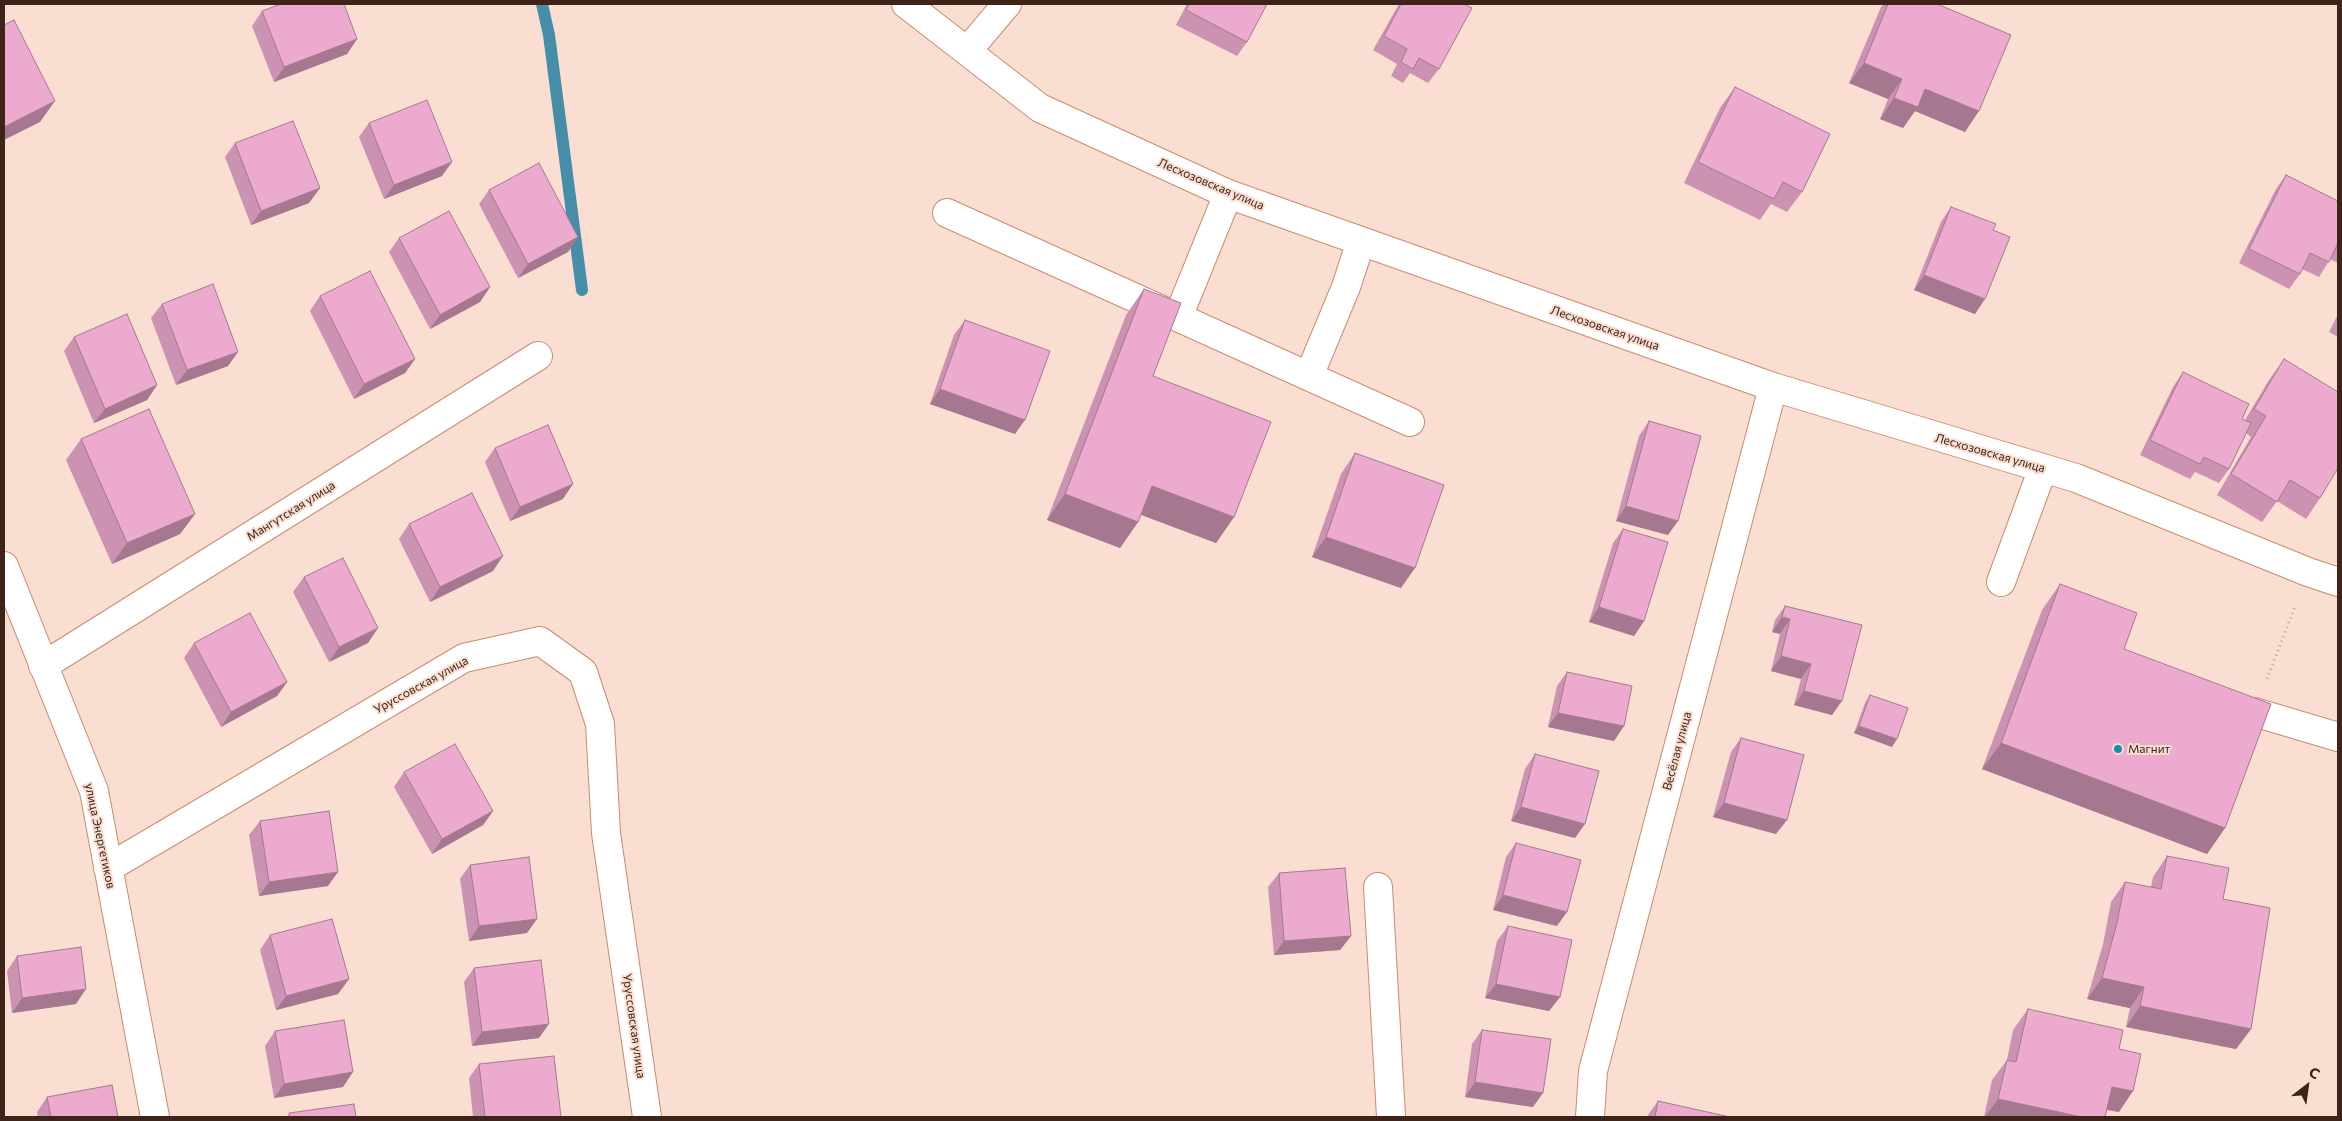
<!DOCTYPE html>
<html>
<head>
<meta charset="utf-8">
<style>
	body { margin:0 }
	#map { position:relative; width:2342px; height:1121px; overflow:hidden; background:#faded1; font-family:Commissioner,sans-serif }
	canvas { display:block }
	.frame { position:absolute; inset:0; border:5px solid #3e2418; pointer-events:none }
	.north { position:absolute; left:2282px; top:1061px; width:50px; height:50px; -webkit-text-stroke:4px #faded1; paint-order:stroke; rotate:30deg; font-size:14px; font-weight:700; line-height:20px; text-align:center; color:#3e2418 }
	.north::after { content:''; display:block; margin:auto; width:18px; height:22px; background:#3e2418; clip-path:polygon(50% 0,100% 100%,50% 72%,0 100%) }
</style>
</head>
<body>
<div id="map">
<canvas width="2342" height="1121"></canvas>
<div class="frame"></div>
<div class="north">С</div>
</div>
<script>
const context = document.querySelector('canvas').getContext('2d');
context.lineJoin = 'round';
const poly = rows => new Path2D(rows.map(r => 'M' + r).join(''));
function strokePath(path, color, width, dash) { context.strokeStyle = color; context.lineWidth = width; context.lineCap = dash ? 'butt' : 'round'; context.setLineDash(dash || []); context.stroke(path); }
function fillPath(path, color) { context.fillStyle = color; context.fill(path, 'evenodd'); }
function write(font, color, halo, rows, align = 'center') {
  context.font = font + ' Commissioner,sans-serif'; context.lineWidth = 4; context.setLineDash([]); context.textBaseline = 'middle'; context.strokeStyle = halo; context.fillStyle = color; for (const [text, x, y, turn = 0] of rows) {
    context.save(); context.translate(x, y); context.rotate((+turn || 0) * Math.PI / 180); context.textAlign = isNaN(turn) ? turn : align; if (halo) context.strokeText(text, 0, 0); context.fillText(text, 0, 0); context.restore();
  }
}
const stream = poly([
	[542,4,549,35,582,290]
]);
const path = poly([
	[2267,679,2295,606]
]);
const minor = poly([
	[906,4,1040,108,1228,194,1773,387,2076,478,2308,572,2338,582],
	[968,50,1007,4],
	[947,213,1410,422],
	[1178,317,1228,194],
	[1309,376,1346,287,1361,241],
	[4,566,94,791,155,1117],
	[2001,582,2043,468],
	[43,666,538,356],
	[2254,712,2338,737],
	[108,868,464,658,540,641,583,672,600,724,606,833,647,1117],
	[1378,887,1391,1117],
	[1590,1117,1593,1071,1773,387]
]);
const wall = poly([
	[1187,4,1267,4,1247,42,1237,56,1176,25],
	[1399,4,1464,4,1439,69,1428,83,1410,73,1403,83,1391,76,1397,64,1373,50],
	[1884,4,1937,4,1965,132,1915,111,1903,128,1880,119,1888,99,1849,83,1881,7],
	[262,11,357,39,347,54,274,82,252,26],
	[1735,87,1802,192,1787,212,1771,204,1760,220,1684,183,1720,108],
	[369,123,442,176,384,199,359,137],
	[235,143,320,188,309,203,251,225,225,157],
	[2286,175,2338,201,2338,263,2330,259,2319,277,2302,269,2300,274,2289,289,2239,263,2276,189],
	[489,190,578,237,568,252,518,278,479,204],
	[1951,207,1993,230,1975,314,1914,290,1941,222],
	[399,238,490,287,480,302,430,329,389,252],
	[1144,289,1153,376,1234,517,1216,543,1141,514,1138,522,1120,548,1047,520,1126,315],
	[320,296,415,359,405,373,354,399,310,311],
	[162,304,228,366,176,385,151,318],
	[2338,314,2338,337,2329,332],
	[965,320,1015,434,930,404,954,335],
	[74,337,157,385,147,400,94,423,64,351],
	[2284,359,2320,498,2306,519,2277,501,2262,522,2217,495,2251,437,2246,433,2229,469,2219,483,2195,472,2190,479,2140,455,2173,387,2183,372,2242,419,2245,420,2269,380],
	[1649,421,1668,535,1616,521,1639,436],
	[81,439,195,514,180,534,112,564,66,460],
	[495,448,563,499,510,521,485,462],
	[1355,453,1401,588,1312,557,1341,474],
	[409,524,493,571,430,602,399,539],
	[1623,529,1644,621,1634,636,1589,622,1613,543],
	[304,577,368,643,329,662,293,592],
	[2060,584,2124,649,2225,828,2207,854,1982,769,2042,610],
	[1785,606,1862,625,1832,715,1794,705,1801,679,1771,671,1780,634,1772,632,1775,620],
	[194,643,287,682,277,696,221,727,184,658],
	[1567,672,1614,741,1548,727,1557,686],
	[1870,695,1892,747,1854,733,1865,703],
	[1741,738,1776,834,1713,817,1731,752],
	[1535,754,1575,838,1511,821,1525,769],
	[404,772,493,811,483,825,432,854,394,787],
	[260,821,328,886,259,896,249,835],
	[1516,843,1557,926,1493,910,1506,857],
	[2167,856,2223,899,2251,1029,2236,1049,2126,1027,2130,1008,2087,999,2103,944,2111,902,2125,882,2151,887,2153,877],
	[470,865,527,933,469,941,460,879],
	[1279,873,1351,936,1340,950,1274,955,1268,887],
	[1508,926,1560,997,1549,1011,1485,998,1497,941],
	[270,935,349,979,338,994,276,1010,260,950],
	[17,956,76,1004,12,1013,7,971],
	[474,968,539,1038,472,1046,464,982],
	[2028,1009,2119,1049,2119,1112,2107,1110,2105,1117,1984,1117,1992,1080,2007,1060,2013,1030],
	[1482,1030,1533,1107,1465,1097,1472,1044],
	[275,1031,343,1087,274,1098,265,1046],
	[479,1064,561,1117,473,1117,469,1078],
	[47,1097,118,1117,38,1117,37,1112],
	[1658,1101,1730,1117,1648,1117,1648,1115]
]);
const shadedWall = poly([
	[357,39,347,54,274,82,284,67],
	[1864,63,1902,79,1888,99,1849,83],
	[1925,89,1979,111,1965,132,1915,111,1903,128,1880,119,1894,98],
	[55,101,40,122,4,140,4,127],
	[452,162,442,176,384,199,394,185],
	[320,188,309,203,251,225,261,211],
	[578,237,568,252,518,278,528,264],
	[1924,275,1985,299,1975,314,1914,290],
	[490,287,480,302,430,329,440,315],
	[238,352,228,366,176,385,187,370],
	[415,359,405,373,354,399,364,384],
	[157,385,147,400,94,423,105,409],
	[940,389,1025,420,1015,434,930,404],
	[573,484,563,499,510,521,520,507],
	[1152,486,1234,517,1216,543,1133,512],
	[1065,494,1138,522,1120,548,1047,520],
	[1626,506,1678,521,1668,535,1616,521],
	[195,514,180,534,112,564,127,543],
	[1326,537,1415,568,1401,588,1312,557],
	[503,556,493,571,430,602,440,587],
	[1599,607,1644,621,1634,636,1589,622],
	[1782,617,1790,619,1780,634,1772,632],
	[378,628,368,643,329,662,339,647],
	[1781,656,1811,664,1801,679,1771,671],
	[287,682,277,696,221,727,231,712],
	[1804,691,1842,701,1832,715,1794,705],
	[1558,713,1624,726,1614,741,1548,727],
	[1859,726,1897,739,1892,747,1854,733],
	[2001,743,2225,828,2207,854,1982,769],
	[1724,803,1787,820,1776,834,1713,817],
	[1521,807,1585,824,1575,838,1511,821],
	[493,811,483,825,432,854,442,839],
	[338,872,328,886,259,896,269,882],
	[1503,895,1567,912,1557,926,1493,910],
	[537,919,527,933,469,941,479,926],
	[1351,936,1340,950,1274,955,1284,941],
	[2102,978,2144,987,2130,1008,2087,999],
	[349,979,338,994,276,1010,286,996],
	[1496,984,1560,997,1549,1011,1485,998],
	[86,989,76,1004,12,1013,22,998],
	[2140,1006,2251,1029,2236,1049,2126,1027],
	[549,1024,539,1038,472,1046,482,1032],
	[353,1072,343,1087,274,1098,284,1084],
	[1475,1082,1543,1093,1533,1107,1465,1097],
	[2112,1087,2133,1091,2119,1112,2098,1108],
	[1998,1099,2082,1117,1985,1117]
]);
const building = poly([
	[281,4,344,4,357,39,284,67,262,11,281,4],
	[1189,4,1267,4,1247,42,1186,10,1189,4],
	[1401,4,1464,4,1472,8,1439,69,1419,58,1413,69,1401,62,1407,49,1384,36,1401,4],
	[1888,4,1937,4,2011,35,1979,111,1925,89,1918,107,1894,98,1902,79,1864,63,1888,4],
	[14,20,55,101,4,127,4,25,14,20],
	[1735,87,1830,134,1802,192,1783,182,1774,199,1698,162,1735,87],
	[427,100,452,162,394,185,369,123,427,100],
	[293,121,320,188,261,211,235,143,293,121],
	[539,163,578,237,528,264,489,190,539,163],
	[2286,175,2338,201,2338,243,2329,262,2310,253,2300,274,2249,249,2286,175],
	[1951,207,1996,224,1993,230,2010,237,1985,299,1924,275,1951,207],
	[449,211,490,287,440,315,399,238,449,211],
	[370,271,415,359,364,384,320,296,370,271],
	[213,284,238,352,187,370,162,304,213,284],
	[1144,289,1181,303,1153,376,1271,422,1234,517,1152,486,1138,522,1065,494,1144,289],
	[127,314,157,385,105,409,74,337,127,314],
	[965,320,1050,351,1025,420,940,389,965,320],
	[2284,359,2338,392,2338,468,2320,498,2290,480,2277,502,2231,474,2266,416,2254,409,2284,359],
	[2183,372,2249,404,2242,419,2251,423,2229,469,2204,457,2200,464,2150,440,2183,372],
	[149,409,195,514,127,543,81,439,149,409],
	[1649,421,1701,436,1678,521,1626,506,1649,421],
	[548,425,573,484,520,507,495,448,548,425],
	[1355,453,1444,485,1415,568,1326,537,1355,453],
	[472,493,503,556,440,587,409,524,472,493],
	[1623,529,1668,542,1644,621,1599,607,1623,529],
	[343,558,378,628,339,647,304,577,343,558],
	[2060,584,2137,613,2124,649,2271,704,2225,828,2001,743,2060,584],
	[1785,606,1862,625,1842,701,1804,691,1811,664,1781,656,1790,619,1782,617,1785,606],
	[250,613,287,682,231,712,194,643,250,613],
	[1567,672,1632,686,1624,726,1558,713,1567,672],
	[1870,695,1908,708,1897,739,1859,726,1870,695],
	[1741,738,1804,755,1787,820,1724,803,1741,738],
	[455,744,493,811,442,839,404,772,455,744],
	[1535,754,1599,771,1585,824,1521,807,1535,754],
	[329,811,338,872,269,882,260,821,329,811],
	[1516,843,1581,860,1567,912,1503,895,1516,843],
	[2167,856,2229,868,2223,899,2270,908,2251,1029,2140,1006,2144,987,2102,978,2117,923,2125,882,2161,889,2167,856],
	[529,857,537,919,479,926,470,865,529,857],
	[1345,868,1351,936,1284,941,1279,873,1345,868],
	[332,919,349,979,286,996,270,935,332,919],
	[1508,926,1572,940,1560,997,1496,984,1508,926],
	[81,947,86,989,22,998,17,956,81,947],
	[541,960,549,1024,482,1032,474,968,541,960],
	[2028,1009,2123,1030,2119,1049,2141,1054,2133,1091,2112,1087,2105,1117,2082,1117,1998,1099,2007,1060,2016,1062,2028,1009],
	[344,1020,353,1072,284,1084,275,1031,344,1020],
	[1482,1030,1551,1039,1543,1093,1475,1082,1482,1030],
	[554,1056,561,1117,485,1117,479,1064,554,1056],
	[112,1085,118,1117,51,1117,47,1097,112,1085],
	[1658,1101,1730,1117,1655,1117,1658,1101],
	[354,1104,356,1117,289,1117,289,1113,354,1104]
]);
const markers = [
	[2118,749,5,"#198cb0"]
];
const streetNames = [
	["Лесхозовская улица",1211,184,23],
	["Лесхозовская улица",1605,328,19],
	["Лесхозовская улица",1990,453,16],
	["Мангутская улица",291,511,-32],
	["Уруссовская улица",421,685,-29],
	["Весёлая улица",1677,751,-75],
	["улица Энергетиков",100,836,78],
	["Уруссовская улица",634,1026,82]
];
const poiNames = [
	["Магнит",2128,749]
];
strokePath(stream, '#468ea8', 12);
strokePath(minor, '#cb8b6e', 30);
strokePath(path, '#bea396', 3, [1, 4]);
strokePath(minor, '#fff', 28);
fillPath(wall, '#cb93b1');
fillPath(shadedWall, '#a57890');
fillPath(building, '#ecabce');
strokePath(building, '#a57890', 1);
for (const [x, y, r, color] of markers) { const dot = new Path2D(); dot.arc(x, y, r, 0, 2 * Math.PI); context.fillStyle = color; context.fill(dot); strokePath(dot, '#faded1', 2); }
write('12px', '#3e2418', '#faded1', streetNames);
write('12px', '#3e2418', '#faded1', poiNames, 'left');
</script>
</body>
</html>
